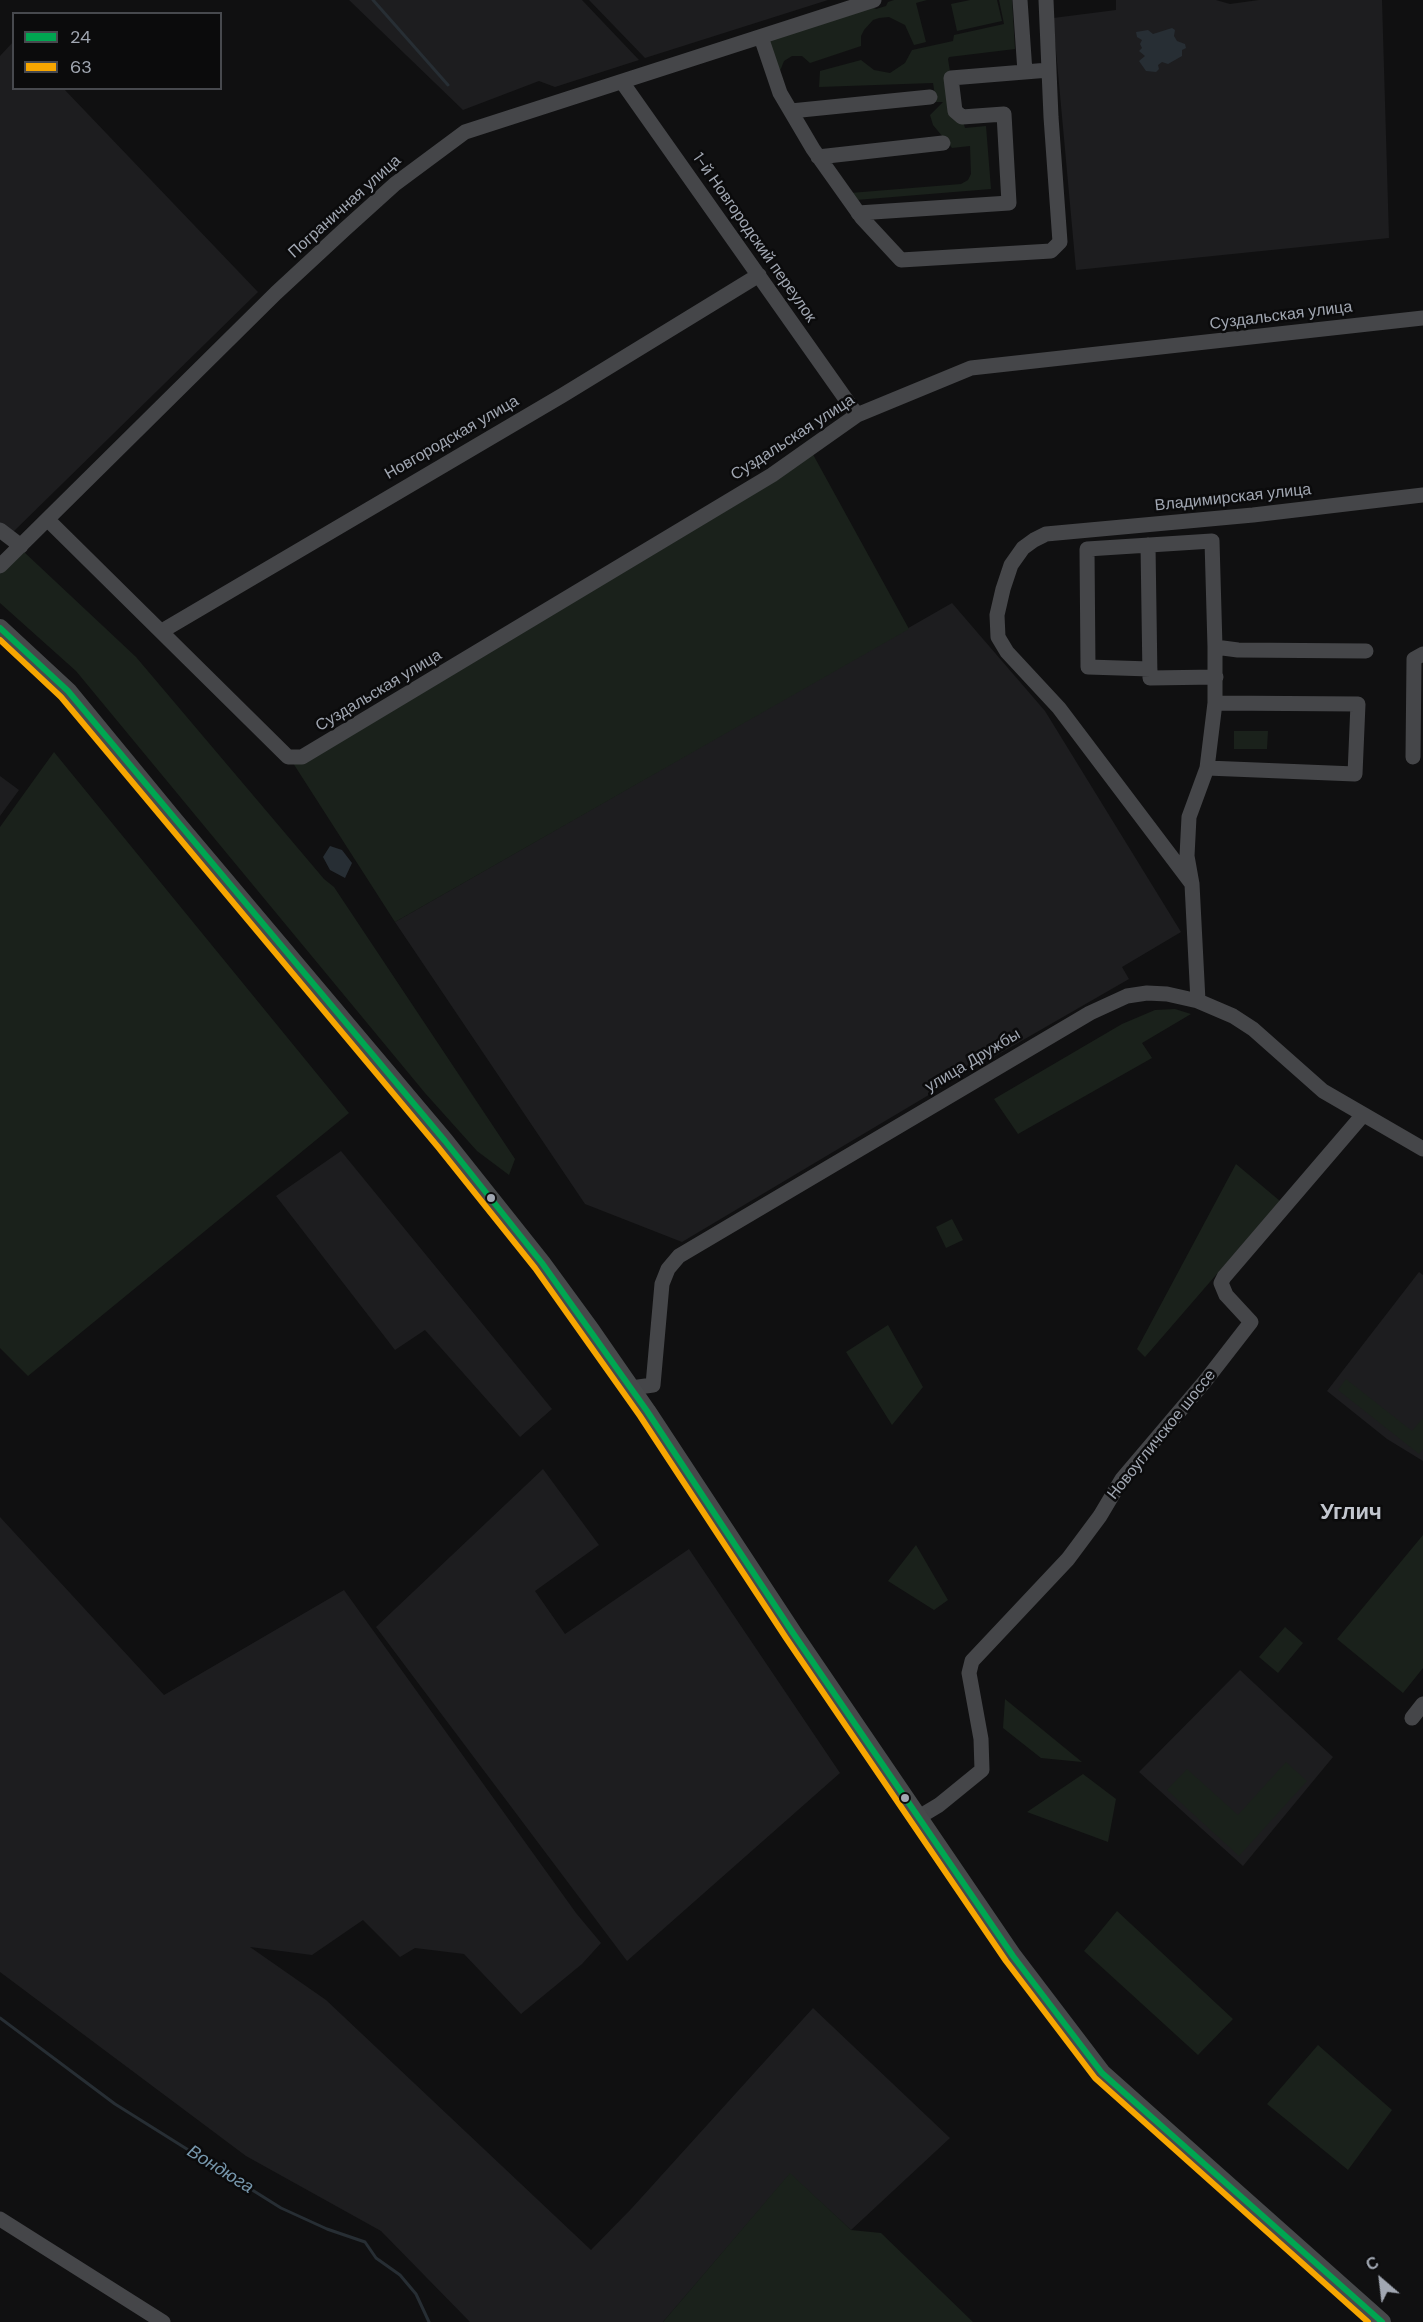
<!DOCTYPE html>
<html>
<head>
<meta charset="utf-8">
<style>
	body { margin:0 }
	#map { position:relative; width:1423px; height:2322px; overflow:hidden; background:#101011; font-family:"DM Sans",sans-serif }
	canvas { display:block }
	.legend { position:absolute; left:12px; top:12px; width:210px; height:78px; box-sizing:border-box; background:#0b0b0c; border:2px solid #47494e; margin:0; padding:8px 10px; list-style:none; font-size:18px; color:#a1a7b2 }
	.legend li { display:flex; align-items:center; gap:12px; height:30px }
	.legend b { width:30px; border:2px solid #47494e }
	.north { position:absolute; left:1351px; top:2250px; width:60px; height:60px; -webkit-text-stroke:4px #0b0b0c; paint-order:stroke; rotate:332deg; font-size:16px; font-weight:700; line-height:24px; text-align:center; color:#a1a7b2 }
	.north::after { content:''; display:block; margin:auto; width:21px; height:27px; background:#a1a7b2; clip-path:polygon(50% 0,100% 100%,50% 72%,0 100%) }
</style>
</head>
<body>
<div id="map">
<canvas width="1423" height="2322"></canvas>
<ul class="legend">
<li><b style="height:8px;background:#00a651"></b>24</li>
<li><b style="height:8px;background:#f7a600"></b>63</li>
</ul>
<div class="north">С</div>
</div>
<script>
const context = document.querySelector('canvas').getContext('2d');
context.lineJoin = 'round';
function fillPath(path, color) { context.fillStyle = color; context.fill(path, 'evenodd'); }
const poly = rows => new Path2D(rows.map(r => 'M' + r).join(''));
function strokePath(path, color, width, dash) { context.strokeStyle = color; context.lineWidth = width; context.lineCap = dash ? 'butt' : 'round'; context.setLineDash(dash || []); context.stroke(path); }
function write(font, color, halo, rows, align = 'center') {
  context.font = font + ' "DM Sans",sans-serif'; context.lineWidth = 5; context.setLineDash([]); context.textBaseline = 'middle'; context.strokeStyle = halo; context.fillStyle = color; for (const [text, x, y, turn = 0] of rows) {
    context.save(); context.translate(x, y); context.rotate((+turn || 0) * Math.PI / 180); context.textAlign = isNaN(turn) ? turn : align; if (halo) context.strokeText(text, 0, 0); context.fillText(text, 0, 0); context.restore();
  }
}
const built = poly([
	[349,0,582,0,639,60,555,87,539,81,463,110],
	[589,0,828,0,645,58],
	[1116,0,1216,0,1230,4,1259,0,1382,0,1389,238,1076,270,1053,18,1116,10],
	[13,42,14,88,64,89,258,292,12,533,0,526,0,56],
	[952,603,1045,711,1181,932,1122,967,1129,979,964,1074,682,1242,585,1204,395,922],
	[0,776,19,790,0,816],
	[341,1151,552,1409,520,1437,425,1330,395,1350,276,1196],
	[1419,1272,1423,1275,1423,1461,1387,1439,1327,1391],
	[543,1469,599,1545,535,1591,565,1634,689,1549,840,1773,627,1961,376,1627],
	[0,1517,164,1695,344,1590,576,1913,601,1943,582,1964,521,2014,464,1954,415,1948,400,1957,363,1920,312,1955,250,1947,326,2000,591,2250,632,2208,813,2008,950,2138,851,2230,790,2174,663,2322,470,2322,381,2231,246,2156,0,1972],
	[1240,1670,1333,1757,1243,1866,1139,1772]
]);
const green = poly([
	[894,0,927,0,916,3,926,42,914,45,905,25,889,17,879,18,873,20,864,30,861,36,861,46,810,63,802,56,792,56,784,61,780,71,768,41,872,7,876,9,886,6,888,2],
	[970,0,997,0,1002,21,957,31,951,4],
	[999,0,1012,0,1015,49,949,57,948,59,951,78,965,128,986,126,991,189,856,200,850,193,961,184,968,180,971,174,970,146,952,148,933,125,930,115,943,102,936,102,933,83,819,87,820,71,861,60,874,70,890,73,905,63,912,50,953,41,954,35,1004,24],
	[810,449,909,629,395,922,293,763],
	[23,551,136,657,324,879,334,887,515,1159,509,1175,477,1151,425,1093,76,671,0,603,0,573],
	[1234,731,1268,731,1267,749,1234,749],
	[54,752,349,1113,28,1376,0,1348,0,827],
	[1175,1009,1191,1014,1142,1043,1152,1058,1018,1134,994,1099,1122,1024,1155,1010],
	[1236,1164,1280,1201,1145,1357,1137,1349],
	[952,1219,963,1240,946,1248,936,1227],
	[888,1325,923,1387,892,1425,846,1352],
	[1346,1379,1412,1431,1423,1418,1423,1449,1419,1454,1338,1390],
	[1423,1535,1423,1668,1403,1693,1337,1639],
	[916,1545,948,1600,934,1610,888,1581],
	[1285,1627,1303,1643,1278,1673,1259,1657],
	[1005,1699,1082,1762,1041,1758,1003,1728],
	[1286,1762,1307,1781,1239,1856,1167,1790,1187,1769,1238,1815],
	[1083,1774,1116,1799,1108,1842,1027,1812],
	[1117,1911,1233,2019,1198,2055,1084,1951],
	[1318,2045,1392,2110,1348,2170,1267,2104],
	[790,2173,851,2230,881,2233,973,2322,663,2322]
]);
const water = poly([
	[1172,28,1175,30,1174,36,1177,41,1185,44,1186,48,1182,50,1182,56,1168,64,1162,62,1158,65,1159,69,1156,72,1146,71,1139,61,1145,56,1139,51,1142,48,1140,44,1142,40,1137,37,1136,32,1148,30,1153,34],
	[330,846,342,850,352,863,345,878,330,870,323,857]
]);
const stream = poly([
	[373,0,448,85],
	[0,2018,115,2104,281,2208,327,2229,365,2242,376,2258,400,2275,416,2294,429,2322]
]);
const minor = poly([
	[1020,0,1025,72],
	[761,37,780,93,813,149,862,218,901,260,1051,251,1060,242,1051,117,1046,0],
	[622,82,857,415],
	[791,111,930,97],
	[818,157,943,143],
	[858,213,1009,203,1004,114,962,117,955,111,951,78,1049,70],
	[48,520,288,757,302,757,772,475,857,415,971,368,1423,318],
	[0,530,21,546],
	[1148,545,1150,678,1216,677],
	[0,566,276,293,344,230,395,184,465,132,874,0],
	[162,631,563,395,759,275],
	[1150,669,1088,667,1087,549,1212,541,1215,647],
	[1413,757,1414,659,1423,654],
	[1207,768,1355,774,1358,704,1215,703],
	[1192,884,1059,708,1007,652,998,637,997,615,1003,589,1011,565,1023,548,1034,540,1046,534,1253,515,1423,495],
	[1198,1001,1192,884,1187,856,1189,817,1207,768,1215,703,1215,647,1238,650,1366,651],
	[631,1388,653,1385,662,1284,668,1269,679,1256,1090,1013,1127,996,1147,993,1167,994,1198,1001,1233,1016,1253,1029,1323,1091,1423,1149],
	[1412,1718,1423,1704],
	[919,1817,939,1805,982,1770,981,1739,969,1673,972,1661,1068,1559,1100,1516,1122,1479,1206,1380,1251,1322,1226,1295,1221,1283,1224,1277,1362,1116],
	[0,2219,163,2322]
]);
const major = poly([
	[0,628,68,691,175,821,445,1141,542,1263,591,1330,647,1411,793,1633,1013,1956,1102,2073,1382,2322]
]);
const bus1 = poly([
	[0,628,68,691,445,1141,542,1263,647,1411,793,1633,1013,1956,1102,2073,1382,2322]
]);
const bus2 = poly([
	[0,640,61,697,438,1147,535,1268,640,1416,786,1638,1006,1961,1095,2078,1368,2322]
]);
const markers = [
	[491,1198,5,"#a1a7b2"],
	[905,1798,5,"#a1a7b2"]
];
const streetNames = [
	["Пограничная улица",345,207,-42],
	["1-й Новгородский переулок",754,238,55],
	["Суздальская улица",1281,316,-7],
	["Новгородская улица",452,438,-30],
	["Суздальская улица",793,438,-33],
	["Владимирская улица",1233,498,-6],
	["Суздальская улица",379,691,-31],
	["улица Дружбы",973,1061,-31],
	["Новоугличское шоссе",1162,1435,-51]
];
const waterNames = [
	["Вондюга",220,2170,32]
];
const districtNames = [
	["Углич",1351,1513]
];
fillPath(built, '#1d1d1f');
fillPath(green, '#1a211b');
fillPath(water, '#272e34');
strokePath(stream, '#272e34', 3);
strokePath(minor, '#454649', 15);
strokePath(major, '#47494b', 18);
strokePath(bus1, '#00a651', 6);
strokePath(bus2, '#f7a600', 6);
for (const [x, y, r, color] of markers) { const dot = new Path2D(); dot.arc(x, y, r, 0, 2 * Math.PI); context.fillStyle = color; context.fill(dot); strokePath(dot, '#0b0b0c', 2); }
write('16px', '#a1a7b2', '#0b0b0c', streetNames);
write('italic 18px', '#7798ae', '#0b0b0c', waterNames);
write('bold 22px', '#c2c6ce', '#0b0b0c', districtNames);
</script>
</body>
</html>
